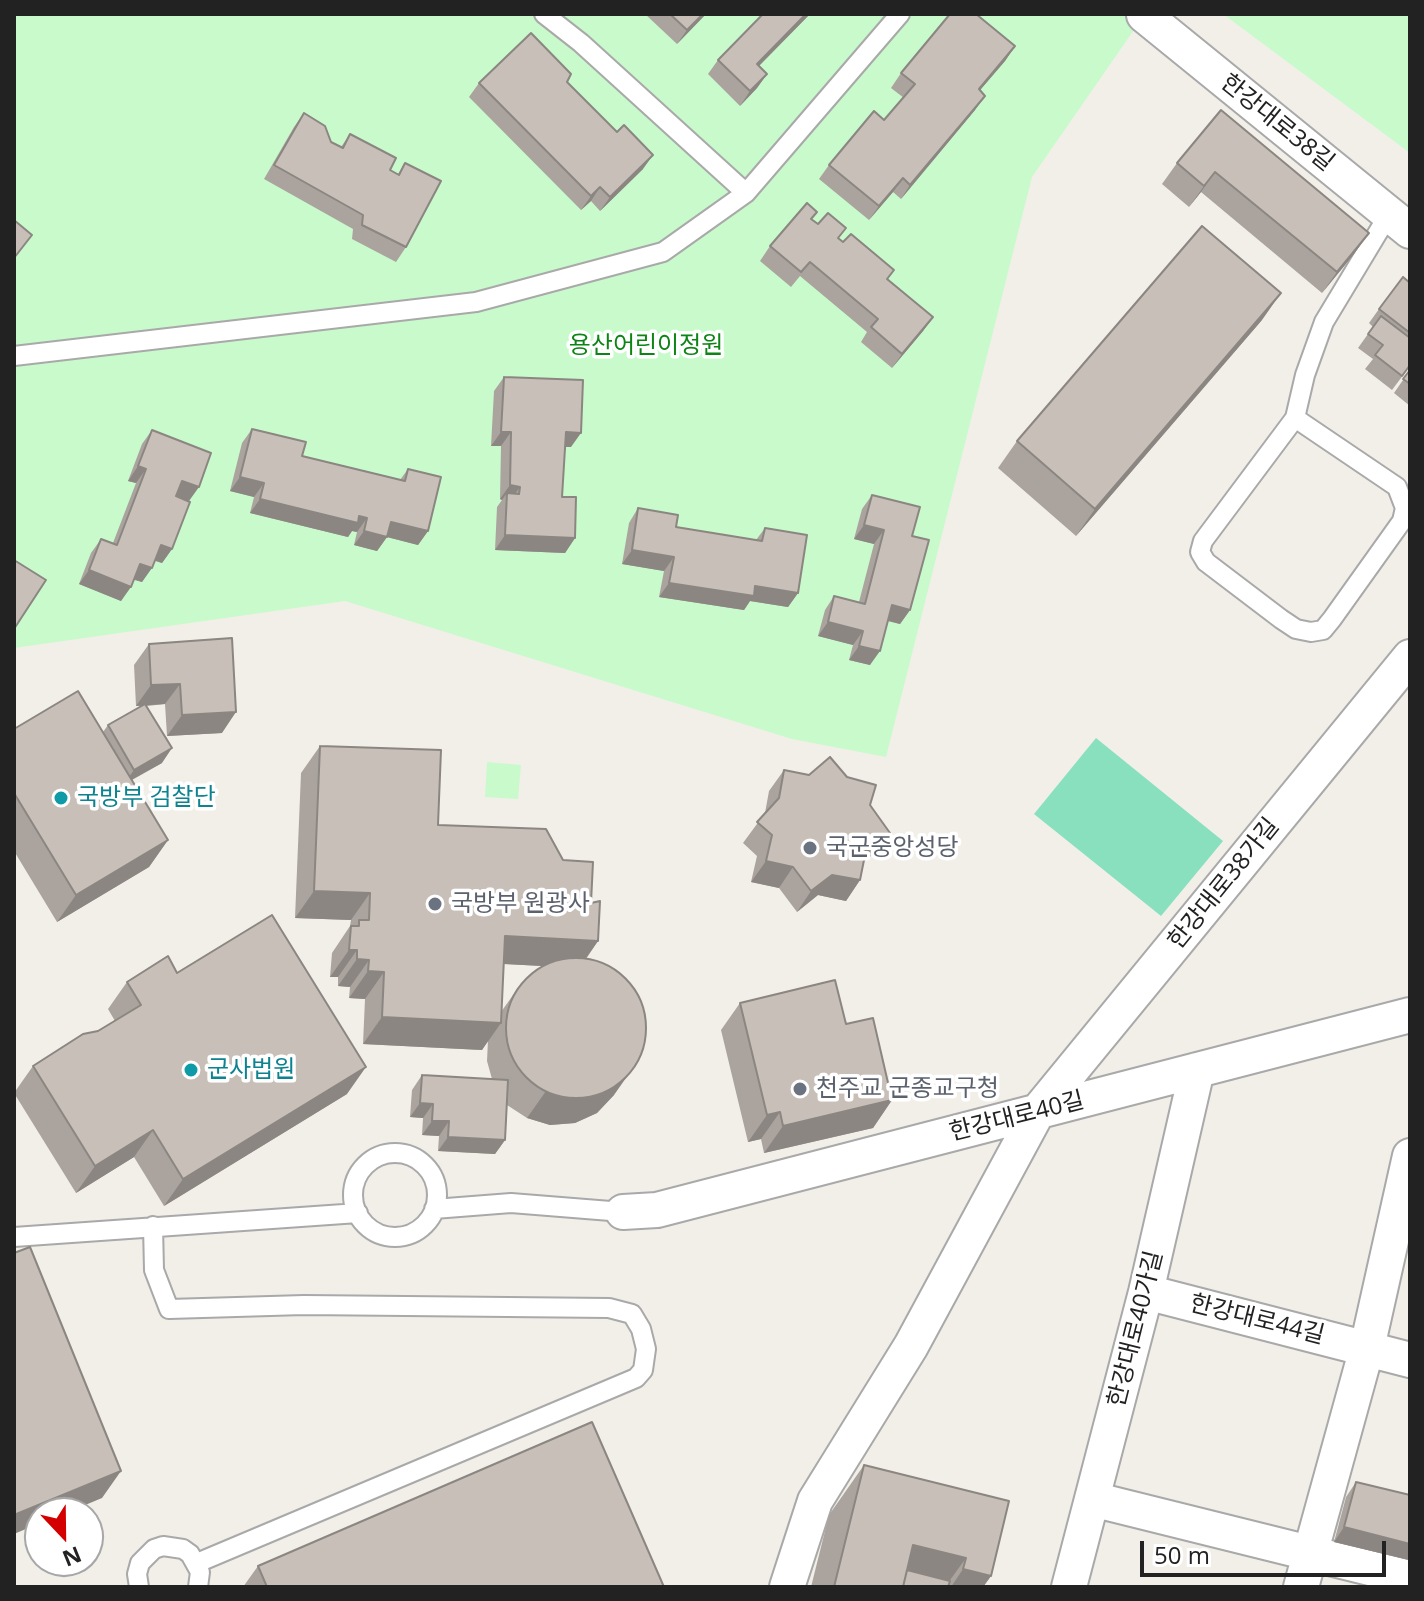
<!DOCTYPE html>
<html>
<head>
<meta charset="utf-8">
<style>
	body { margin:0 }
	#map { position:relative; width:1424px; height:1601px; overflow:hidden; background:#f2efe9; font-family:"Open Sans",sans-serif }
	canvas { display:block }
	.frame { position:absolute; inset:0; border:16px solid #222; pointer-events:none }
	.north { position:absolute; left:24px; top:1497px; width:80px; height:80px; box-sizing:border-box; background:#fff; border:2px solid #a7a7a7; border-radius:50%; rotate:158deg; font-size:22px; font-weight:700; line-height:32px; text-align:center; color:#222 }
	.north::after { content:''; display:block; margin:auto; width:28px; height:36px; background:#d40000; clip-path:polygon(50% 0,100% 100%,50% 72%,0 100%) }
	.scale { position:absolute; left:1140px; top:1541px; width:246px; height:36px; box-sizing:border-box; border:4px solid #222; border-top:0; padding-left:10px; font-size:24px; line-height:28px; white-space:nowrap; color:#222; -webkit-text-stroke:6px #fff; paint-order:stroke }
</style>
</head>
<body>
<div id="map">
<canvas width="1424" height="1601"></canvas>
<div class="frame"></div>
<div class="north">N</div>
<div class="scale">50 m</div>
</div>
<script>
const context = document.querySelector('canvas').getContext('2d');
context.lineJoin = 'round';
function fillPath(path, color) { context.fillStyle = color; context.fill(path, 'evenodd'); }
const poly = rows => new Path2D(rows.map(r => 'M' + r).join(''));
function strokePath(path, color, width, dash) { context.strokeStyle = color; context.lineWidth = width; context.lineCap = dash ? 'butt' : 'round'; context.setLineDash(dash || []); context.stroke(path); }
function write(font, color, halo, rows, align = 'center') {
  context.font = font + ' "Open Sans","Noto Sans KR",sans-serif'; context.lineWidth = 7; context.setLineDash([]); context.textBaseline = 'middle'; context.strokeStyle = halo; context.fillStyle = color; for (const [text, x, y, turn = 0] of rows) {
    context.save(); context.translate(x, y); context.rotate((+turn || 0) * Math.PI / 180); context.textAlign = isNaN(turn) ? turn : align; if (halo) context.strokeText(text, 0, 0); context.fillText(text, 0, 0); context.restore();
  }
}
const park = poly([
	[14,14,1145,14,1032,177,886,757,792,739,345,601,14,648],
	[1223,14,1410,14,1410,153],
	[487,762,521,765,518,799,485,797]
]);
const pitch = poly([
	[1096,738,1223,841,1161,916,1034,814]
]);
const service = poly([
	[544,14,581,43,746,193],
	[14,356,476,302,663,252,746,193,900,14],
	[1295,418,1397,487,1405,508,1402,521,1332,619,1323,630,1311,632,1296,629,1281,619,1206,562,1200,552,1203,541,1295,418,1305,375,1324,322,1389,214],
	'353 1195a42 42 0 1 1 84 0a42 42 0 1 1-84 0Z',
	[434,1209,511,1203,623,1212],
	[153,1226,154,1270,169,1309,304,1305,609,1308,632,1314,641,1329,646,1349,643,1370,636,1378,197,1563],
	[14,1237,358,1213],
	[139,1587,137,1574,140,1563,154,1549,163,1546,183,1549,190,1554,200,1572,198,1587]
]);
const minor = poly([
	[1144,15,1410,231],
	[623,1212,657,1210,1410,1015],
	[1146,1292,1410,1360],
	[1092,1499,1410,1578],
	[787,1587,815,1501,911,1346,1038,1111,1410,657],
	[1069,1587,1146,1292,1197,1070],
	[1301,1587,1367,1348,1410,1156]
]);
const wall = poly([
	[645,14,706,14,677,44],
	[763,14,810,14,759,66,767,74,757,88,740,106,708,74,718,60],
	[1015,46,1005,61,980,90,975,110,901,199,893,192,869,220,819,179,829,165,884,120,904,98,891,88,901,73],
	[567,82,643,169,600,211,591,201,581,210,469,97,479,83],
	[1221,110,1369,233,1354,254,1322,293,1201,192,1189,207,1162,184,1177,163],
	[304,113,331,142,341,147,350,134,390,170,398,174,405,163,406,247,396,262,352,239,353,229,264,179,294,127],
	[812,219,843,242,894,270,888,279,933,317,923,331,892,368,861,342,867,332,800,276,791,287,760,261,770,246],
	[1410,283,1410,366,1392,390,1365,369,1373,359,1358,348,1373,327,1369,323,1379,309],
	[1262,320,1076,536,998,468,1017,441],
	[1410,370,1410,406,1394,393],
	[504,377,571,447,565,447,562,497,575,538,565,553,495,550,497,507,502,500,500,499,501,446,491,446,494,391],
	[252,429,302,456,400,480,408,469,428,531,418,545,387,537,377,551,354,545,357,532,352,531,348,537,250,513,254,497,230,491,242,443],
	[152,430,189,501,172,549,162,563,155,561,142,582,134,580,121,601,79,584,91,553,101,539,113,543,136,483,128,481,142,444],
	[872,495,912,536,910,610,900,624,887,621,870,665,849,660,853,645,818,636,825,610,834,596,859,602,874,544,854,539,862,509],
	[638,508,676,527,756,540,765,528,798,593,788,607,750,601,744,610,659,597,664,571,622,564,629,523],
	[149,644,222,733,167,736,165,704,147,706,162,763,132,780,168,840,149,867,57,922,14,851,14,729,103,732,108,725,141,706,136,706,134,665],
	[320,746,438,825,563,860,591,903,598,941,586,959,614,1095,597,1113,575,1123,550,1125,527,1118,507,1105,505,1140,495,1154,438,1151,439,1136,422,1135,423,1118,410,1117,412,1090,422,1075,492,1079,487,1061,488,1040,482,1050,363,1044,365,999,349,998,350,987,338,986,338,977,330,977,332,953,350,926,351,920,295,918,301,773],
	[504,964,543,966,518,988,501,1012],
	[784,770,870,805,875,853,863,862,860,880,846,901,818,895,797,912,779,888,751,882,757,856,743,843,765,813,769,791],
	[177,973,347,1094,164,1206,134,1157,76,1193,14,1093,33,1066,115,1021,108,1009,127,982],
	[740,1003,846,1024,892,1100,873,1128,764,1153,761,1139,748,1142,721,1030],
	[864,1465,991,1576,983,1587,811,1587,829,1515],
	[1356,1482,1409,1560,1334,1542,1346,1497],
	[258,1566,664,1587,243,1587]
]);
const shadedWall = poly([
	[703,14,706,14,677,44,687,30],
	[806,14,810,14,747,78,757,64],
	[1015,46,1005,61,969,103,979,89],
	[767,74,757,88,740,106,750,91],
	[985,96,975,110,901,199,910,185],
	[653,155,643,169,600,211,610,197],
	[1215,172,1201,192,1189,207,1204,186],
	[903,178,893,192,869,220,879,206],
	[600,187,591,201,581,210,591,196],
	[1369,233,1354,254,1322,293,1337,272],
	[1281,293,1262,320,1076,536,1095,509],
	[933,317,923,331,892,368,902,354],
	[501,432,511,432,501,446,491,446],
	[566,432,581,433,571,447,556,447],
	[138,466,146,469,136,483,128,481],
	[240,477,264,483,254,497,230,491],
	[182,481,199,487,189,501,172,495],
	[510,485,520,487,510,501,507,493,502,500,500,499],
	[260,499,367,518,357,532,352,531,348,537,250,513],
	[391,522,428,531,418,545,387,537,377,551,354,545,364,531],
	[864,525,884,530,874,544,854,539],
	[505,535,575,538,565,553,495,550],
	[161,545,172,549,162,563,151,559],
	[632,550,674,557,664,571,622,564],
	[140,564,152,568,142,582,130,578],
	[89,570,131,587,121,601,79,584],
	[669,583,755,586,798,593,788,607,750,601,744,610,659,597],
	[892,605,910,610,900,624,882,619],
	[828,622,863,631,853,645,818,636],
	[859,646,880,651,870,665,849,660],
	[180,684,165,704,136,706,151,685],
	[236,712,222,733,167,736,182,715],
	[172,748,162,763,124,784,134,770],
	[890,833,875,853,851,871,866,850],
	[168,840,149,867,57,922,76,895],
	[766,861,793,867,779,888,751,882],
	[832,875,860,880,846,901,818,895,797,912,811,891],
	[314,891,370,893,351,920,295,918],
	[505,936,598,941,579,968,486,963],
	[349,950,357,950,338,977,330,977],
	[357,959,369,960,350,987,338,986],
	[368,971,384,972,365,999,349,998],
	[382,1017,501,1023,482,1050,363,1044],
	[366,1067,347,1094,164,1206,183,1179],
	[633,1068,614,1095,597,1113,575,1123,550,1125,527,1118,546,1091],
	[892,1100,873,1128,764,1153,783,1126],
	[420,1103,433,1104,423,1118,410,1117],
	[780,1112,761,1139,748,1142,767,1115],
	[432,1121,449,1121,439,1136,422,1135],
	[153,1130,134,1157,76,1193,95,1166],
	[448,1137,505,1140,495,1154,438,1151],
	[121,1471,102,1498,66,1513,40,1513,40,1523,14,1534,14,1515],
	[1344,1527,1410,1544,1410,1558,1409,1560,1334,1542],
	[913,1545,966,1558,945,1587,893,1587],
	[963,1569,991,1576,983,1587,951,1587]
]);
const building = poly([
	[670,14,703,14,687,30,670,14],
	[763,14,806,14,757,64,767,74,750,91,718,60,763,14],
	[950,14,976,14,1015,46,979,89,985,96,910,185,903,178,879,206,829,165,874,111,884,120,915,84,901,73,950,14],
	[531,33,571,74,567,82,617,132,624,125,653,155,610,197,600,187,591,196,479,83,531,33],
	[1221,110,1369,233,1337,272,1215,172,1204,186,1177,163,1221,110],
	[304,113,325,126,331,142,343,148,350,134,396,158,390,170,399,175,405,163,441,181,406,247,362,225,363,215,274,165,304,113],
	[807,203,817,212,811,219,818,224,828,213,846,228,838,238,843,242,851,234,894,270,887,279,933,317,902,354,871,327,878,319,810,262,801,272,770,246,807,203],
	[14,220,32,235,14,258,14,220],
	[1202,226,1281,293,1095,509,1017,441,1202,226],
	[1403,277,1410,283,1410,333,1379,309,1403,277],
	[1381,316,1410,338,1410,365,1402,376,1375,355,1383,345,1368,334,1381,316],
	[1410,370,1410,384,1403,379,1410,370],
	[504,377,583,380,581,433,566,432,562,497,576,497,575,538,505,535,507,493,519,494,520,487,510,485,511,432,501,432,504,377],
	[252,429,306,442,302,456,405,481,408,469,441,477,428,531,391,522,387,537,364,531,367,518,359,516,358,523,260,499,264,483,240,477,252,429],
	[152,430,211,453,199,487,182,481,176,496,190,502,172,549,161,545,152,568,140,564,131,587,89,570,101,539,117,545,146,469,138,466,152,430],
	[872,495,920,507,912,536,929,540,910,610,892,605,880,651,859,646,863,631,828,622,834,596,865,604,884,530,864,525,872,495],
	[638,508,678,515,676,527,762,541,765,528,807,535,798,593,755,586,754,596,669,583,674,557,632,550,638,508],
	[14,560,46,580,14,629,14,560],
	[232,638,236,712,182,715,180,684,151,685,149,644,232,638],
	[78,691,168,840,76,895,14,793,14,729,78,691],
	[145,704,172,748,134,770,108,725,145,704],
	[320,746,441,750,438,825,546,829,563,860,593,862,591,903,600,901,598,941,505,936,501,1023,382,1017,384,972,368,971,369,960,357,959,357,950,349,950,351,926,359,926,359,920,369,920,370,893,314,891,320,746],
	[830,757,847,777,876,785,870,805,890,833,866,850,860,880,832,875,811,891,793,867,766,861,772,835,757,822,779,798,784,770,809,775,830,757],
	[272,915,366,1067,183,1179,153,1130,95,1166,33,1066,83,1034,98,1031,141,1005,127,982,168,956,177,973,272,915],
	'506 1028a70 70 0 1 1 140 0a70 70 0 1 1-140 0Z',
	[835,980,846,1024,873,1018,892,1100,783,1126,780,1112,767,1115,740,1003,835,980],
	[422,1075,508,1080,505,1140,448,1137,449,1121,432,1121,433,1104,420,1103,422,1075],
	[30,1247,121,1471,14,1515,14,1253,30,1247],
	[592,1422,664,1587,267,1587,258,1566,592,1422],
	[864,1465,1009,1501,991,1576,963,1569,966,1558,913,1545,903,1587,834,1587,864,1465],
	[1356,1482,1410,1495,1410,1544,1344,1527,1356,1482],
	[907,1570,950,1581,948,1587,903,1587,907,1570]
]);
const markers = [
	[61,798,8,"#0f9aa8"],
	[810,848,8,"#6b7280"],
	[435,904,8,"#6b7280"],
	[191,1070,8,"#0f9aa8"],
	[800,1089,8,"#6b7280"]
];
const streetNames = [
	["한강대로38길",1277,123,39],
	["한강대로38가길",1224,884,-51],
	["한강대로40길",1017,1117,-14],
	["한강대로44길",1257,1320,14],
	["한강대로40가길",1136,1329,-76]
];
const parkNames = [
	["용산어린이정원",646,346]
];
const cultureNames = [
	["국방부 검찰단",77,798],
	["군사법원",207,1070]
];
const worshipNames = [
	["국군중앙성당",826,848],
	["국방부 원광사",451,904],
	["천주교 군종교구청",816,1089]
];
fillPath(park, '#c8facc');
fillPath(pitch, '#88e0be');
strokePath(service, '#a9a9a9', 22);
strokePath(minor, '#a9a9a9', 38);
strokePath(service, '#fff', 18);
strokePath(minor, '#fff', 34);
fillPath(wall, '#aba49e');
fillPath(shadedWall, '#8b8681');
fillPath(building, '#c7bfb8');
strokePath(building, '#8b8681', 2);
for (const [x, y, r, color] of markers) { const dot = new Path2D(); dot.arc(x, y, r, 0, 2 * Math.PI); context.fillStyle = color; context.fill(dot); strokePath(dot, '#fff', 3); }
write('24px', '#222', '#fff', streetNames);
write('24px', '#0c8416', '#fff', parkNames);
write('24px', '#0d838f', '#fff', cultureNames, 'left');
write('24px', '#5b616d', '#fff', worshipNames, 'left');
</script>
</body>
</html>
